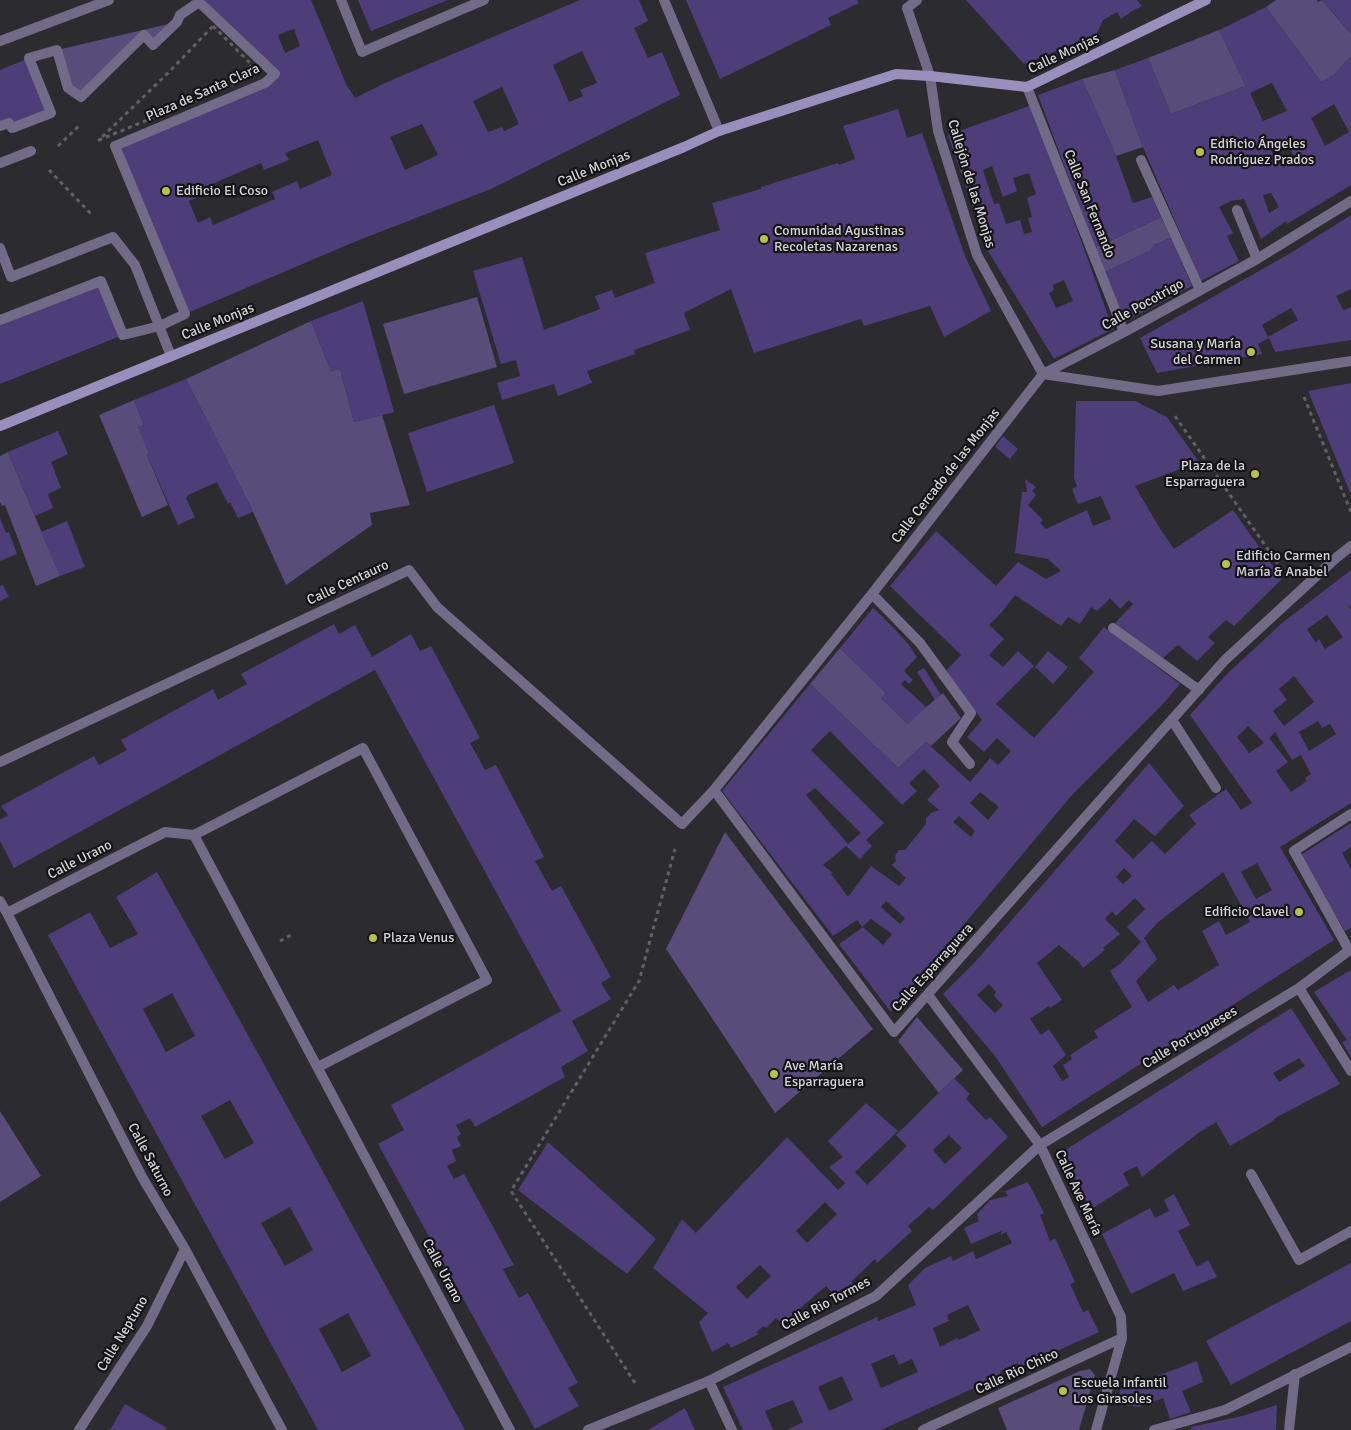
<!DOCTYPE html>
<html>
<head>
<meta charset="utf-8">
<style>
	body { margin:0 }
	canvas { display:block; background:#2b2b30 }
</style>
</head>
<body>
<canvas width="1351" height="1430"></canvas>
<script>
const context = document.querySelector('canvas').getContext('2d');
context.lineJoin = 'round';
function fillPath(path, color) { context.fillStyle = color; context.fill(path, 'evenodd'); }
const poly = rows => new Path2D(rows.map(r => 'M' + r).join(''));
function strokePath(path, color, width, dash) { context.strokeStyle = color; context.lineWidth = width; context.lineCap = dash ? 'butt' : 'round'; context.setLineDash(dash || []); context.stroke(path); }
function write(font, color, halo, rows, align = 'center') {
  context.font = font + ' Signika,sans-serif'; context.lineWidth = 4.5; context.setLineDash([]); context.textBaseline = 'middle'; context.strokeStyle = halo; context.fillStyle = color; for (const [text, x, y, turn = 0] of rows) {
    context.save(); context.translate(x, y); context.rotate((+turn || 0) * Math.PI / 180); context.textAlign = isNaN(turn) ? turn : align; if (halo) context.strokeText(text, 0, 0); context.fillText(text, 0, 0); context.restore();
  }
}
const green = poly([
	[1276,0,1317,0,1318,2,1322,0,1351,34,1351,56,1334,75,1321,82,1266,7],
	[177,22,153,45,145,35,81,97,68,88,57,50],
	[1219,30,1246,86,1171,114,1148,58],
	[1115,70,1143,147,1116,156,1082,79],
	[1161,217,1171,238,1154,245,1150,251,1105,272,1095,248],
	[477,297,497,367,404,394,383,324],
	[311,321,331,371,340,369,354,422,382,415,410,505,370,513,372,525,286,585,253,512,186,379],
	[134,400,144,425,138,427,149,453,147,455,168,505,142,517,99,415],
	[8,452,60,576,36,586,5,505,2,506,0,502,0,456],
	[840,648,886,693,881,698,907,723,943,693,961,718,931,746,926,742,898,768,810,684],
	[725,832,873,1029,775,1113,666,949],
	[917,1017,963,1070,939,1093,898,1041],
	[0,1111,41,1176,0,1202],
	[1090,1369,1095,1375,1079,1430,1007,1430,998,1408,1080,1371]
]);
const building = poly([
	[205,0,311,0,346,84,355,98,387,82,580,0,639,0,648,21,634,28,648,58,662,52,680,95,491,189,359,240,185,314,115,146,275,74,199,2],
	[294,29,300,46,285,53,278,35],
	[582,51,597,83,580,90,583,96,569,102,553,65],
	[502,87,519,124,504,131,502,127,488,132,473,101],
	[422,124,438,155,405,170,390,137],
	[318,140,332,175,300,189,297,181,272,192,275,199,213,225,210,217,198,223,189,201,201,196,198,190,261,163,264,170,289,160,285,153],
	[358,0,448,0,371,31],
	[686,0,857,0,859,3,828,18,831,25,720,79],
	[966,0,1137,0,1142,6,1132,11,1121,19,1117,12,1103,20,1096,35,1024,64],
	[1322,0,1351,0,1351,34,1337,17],
	[1266,7,1321,82,1334,75,1351,56,1351,185,1287,224,1286,221,1261,239,1244,199,1231,201,1219,207,1233,233,1227,236,1239,261,1201,281,1143,147,1115,70,1148,58,1171,114,1246,86,1219,30],
	[1272,83,1287,111,1263,121,1250,93],
	[1334,104,1349,132,1325,146,1311,118],
	[1287,143,1294,157,1278,165,1271,150],
	[1271,193,1279,207,1269,213,1263,195],
	[29,58,51,113,0,126,0,70],
	[1082,79,1116,156,1133,203,1152,197,1161,217,1095,248,1038,95],
	[1032,105,1113,329,1054,359,988,251,948,135],
	[992,166,1003,197,1017,191,1013,178,1029,173,1036,194,1027,198,1032,217,1028,218,1032,232,1024,234,1020,220,1006,224,999,203,994,204,983,170],
	[1064,280,1073,301,1056,308,1049,293,1054,290,1053,285],
	[898,109,907,138,922,133,965,256,991,311,944,337,930,306,864,326,861,319,754,353,731,289,684,313,690,330,634,350,635,354,587,371,592,383,558,396,554,384,502,400,497,383,520,376,516,360,501,364,473,271,522,257,544,330,600,309,595,296,612,290,615,298,655,283,645,253,720,230,712,203,761,189,761,187,838,163,839,165,855,159,843,126],
	[1351,215,1351,289,1336,296,1343,310,1351,307,1351,340,1275,352,1269,338,1258,344,1262,354,1157,373,1140,338,1289,254],
	[1291,308,1298,320,1268,337,1262,325],
	[1171,238,1192,286,1125,322,1105,272,1150,251,1154,245],
	[101,281,123,335,0,384,0,320],
	[363,301,394,412,354,422,340,369,331,371,311,321],
	[186,379,253,512,238,518,230,502,228,504,217,482,188,495,186,498,195,517,178,525,147,455,149,453,138,427,144,425,134,400],
	[1351,383,1351,495,1308,391],
	[1076,401,1135,401,1167,417,1199,462,1135,486,1159,527,1174,549,1233,510,1282,579,1234,626,1226,620,1208,637,1215,643,1197,661,1178,645,1163,658,1115,623,1133,604,1129,600,1120,609,1110,598,1097,611,1091,607,1080,624,1068,617,1061,626,1015,595,1002,612,989,625,1004,639,989,655,1003,667,1018,651,1034,666,996,704,1034,738,1094,672,1079,658,1104,627,1180,684,1161,706,1071,796,891,1012,839,944,863,927,883,945,892,934,871,919,862,927,857,920,833,936,722,791,810,684,898,768,926,742,970,782,990,758,998,765,1011,751,997,738,984,752,967,737,982,720,946,671,961,655,890,586,936,531,996,586,1018,562,1046,579,1061,571,1048,559,1015,553,1022,492,1027,492,1025,479,1036,487,1032,491,1036,495,1028,505,1043,520,1040,523,1046,529,1087,510,1093,526,1111,519,1101,496,1078,504,1072,489,1077,486,1074,478],
	[830,731,902,805,917,791,909,783,924,769,940,786,927,800,939,810,931,813,926,819,926,824,905,850,899,850,895,856,896,861,892,865,906,878,899,886,871,866,848,897,831,874,833,873,823,865,846,846,860,859,872,846,866,840,884,823,811,750],
	[815,788,861,833,848,844,806,795],
	[980,792,999,807,988,820,970,803],
	[959,816,975,831,971,837,953,822],
	[886,901,905,918,900,924,881,907],
	[494,405,514,463,427,492,408,433],
	[58,431,68,454,51,462,61,488,48,494,53,508,35,516,8,452],
	[1003,436,1018,449,1010,459,995,447],
	[0,518,6,533,9,532,17,554,0,561],
	[67,521,85,567,60,576,41,532],
	[1351,570,1351,605,1349,607,1351,610,1351,803,1280,847,1334,940,1042,1127,995,1056,943,994,976,961,1149,763,1184,806,1155,836,1134,819,1115,841,1133,859,1152,841,1165,854,1196,824,1189,815,1226,789,1241,810,1252,803,1190,715,1227,674,1282,623],
	[1327,615,1343,637,1325,649,1319,639,1316,643,1307,629],
	[1294,676,1314,702,1284,726,1273,711,1287,700,1279,689],
	[1318,721,1322,728,1330,724,1336,734,1309,751,1299,732],
	[1248,726,1264,743,1249,753,1237,737],
	[1275,732,1292,760,1301,755,1311,774,1305,778,1307,781,1291,792,1276,771,1288,762,1269,738],
	[1257,863,1272,890,1256,899,1241,872],
	[1124,868,1132,876,1123,884,1116,877],
	[1223,872,1250,922,1226,935,1219,921,1202,931,1219,965,1178,990,1174,985,1148,1002,1136,981,1157,959,1144,938,1157,923],
	[1135,898,1145,909,1127,927,1141,942,1120,964,1110,971,1132,1007,1094,1031,1098,1037,1070,1055,1072,1059,1063,1065,1069,1077,1062,1081,1053,1066,1066,1055,1049,1029,1041,1035,1030,1019,1049,1006,1050,1008,1062,1000,1037,963,1059,945,1079,962,1083,968,1105,950,1103,948,1120,934,1105,919,1112,911,1116,916],
	[989,984,996,992,994,996,1003,1005,995,1013,977,995],
	[3,585,9,597,0,601,0,586],
	[873,608,893,627,909,645,917,657,904,671,913,680,909,684,905,680,901,684,926,707,908,724,881,698,886,693,840,648],
	[334,624,339,634,355,625,372,657,411,634,420,651,431,646,480,738,470,743,485,770,496,765,544,857,535,861,552,891,561,886,611,977,601,983,611,999,572,1021,588,1051,561,1067,565,1077,475,1127,470,1118,456,1125,461,1134,457,1137,461,1146,452,1150,456,1161,447,1166,454,1179,464,1174,514,1265,503,1269,519,1298,528,1293,578,1383,568,1388,579,1406,535,1429,378,1144,404,1130,391,1105,561,1011,375,670,14,868,0,841,0,820,8,815,1,806,94,756,99,765,127,750,121,740,213,689,218,700,247,684,241,674],
	[1048,651,1068,667,1053,684,1035,667],
	[924,668,941,695,935,700,917,672],
	[1351,823,1351,847,1342,853,1351,869,1351,928,1345,931,1299,856],
	[157,872,238,1017,465,1430,318,1430,48,935,90,912,110,948,138,934,116,897],
	[172,993,195,1036,166,1052,143,1009],
	[230,1100,254,1143,225,1159,201,1116],
	[290,1207,313,1250,285,1266,261,1223],
	[348,1313,371,1356,342,1372,319,1329],
	[1351,970,1351,1057,1342,1042,1347,1040,1314,992],
	[1291,1008,1340,1084,1277,1117,1270,1123,1230,1146,1216,1122,1197,1134,1142,1177,1137,1166,1123,1173,1129,1185,1090,1210,1062,1152],
	[1299,1058,1305,1066,1279,1082,1273,1073],
	[954,1078,970,1094,966,1099,986,1120,990,1117,1008,1137,933,1210,929,1207,908,1226,912,1231,877,1263,875,1259,851,1282,855,1284,845,1293,836,1297,826,1286,782,1324,776,1318,766,1328,763,1326,756,1333,759,1334,731,1348,728,1343,712,1352,699,1322,708,1313,653,1268,682,1219,696,1233,787,1137,838,1190,845,1183,829,1167,843,1157,828,1141,866,1103,898,1131,855,1172,867,1185,907,1146,896,1135],
	[949,1135,962,1148,945,1164,933,1150],
	[825,1202,837,1214,807,1243,796,1231],
	[760,1265,771,1276,747,1299,736,1287],
	[548,1142,656,1239,627,1274,518,1190],
	[1028,1182,1044,1213,1040,1215,1050,1241,1055,1238,1075,1282,1070,1284,1083,1312,1088,1310,1099,1332,1026,1365,1020,1367,1018,1363,1000,1371,1001,1376,881,1430,787,1430,803,1422,793,1400,765,1411,773,1430,743,1430,723,1387,877,1317,878,1321,916,1305,908,1285,925,1268,951,1256,953,1261,973,1251,976,1259,1012,1243,1006,1232,1001,1235,1001,1231,971,1244,964,1228,979,1221,977,1214,990,1200,1008,1196,1005,1191],
	[968,1305,980,1330,959,1340,957,1338,940,1347,933,1328,949,1321,947,1315],
	[894,1354,899,1365,912,1359,918,1372,881,1388,871,1364],
	[842,1376,853,1400,829,1411,818,1387],
	[1174,1194,1190,1225,1178,1231,1197,1267,1208,1260,1217,1277,1183,1291,1174,1273,1131,1294,1102,1234,1150,1208,1155,1218,1169,1211,1164,1200],
	[1351,1263,1351,1321,1231,1385,1206,1341],
	[1197,1361,1203,1382,1182,1391,1191,1412,1170,1419,1163,1398,1139,1407,1117,1404,1120,1390],
	[125,1404,167,1428,165,1430,110,1430],
	[1277,1405,1276,1430,1191,1430,1191,1427,1242,1416],
	[685,1408,695,1430,648,1430]
]);
const path = poly([
	[213,26,252,65,232,85,99,140,170,71,213,26],
	[58,146,81,124],
	[49,170,93,216],
	[1304,397,1351,512],
	[1175,416,1283,571],
	[280,941,291,935],
	[635,1383,511,1191,639,981,675,849]
]);
const street = poly([
	[341,0,362,52,484,0],
	[664,0,719,131],
	[917,0,907,8,930,76,938,131,977,255,1043,374],
	[0,41,109,0],
	[1027,87,1124,332],
	[0,126,9,123,12,128,51,113,29,58,57,50,68,88,81,97,144,35,153,45,177,22,180,15,199,2,275,74,265,83,115,146,185,314,160,326,123,335,101,281,0,320],
	[1141,160,1200,290],
	[0,163,31,151],
	[1237,210,1257,259],
	[0,248,11,277,113,237,135,265,171,356],
	[1043,374,1158,391,1351,361],
	[872,594,920,643,971,713,952,742,970,764],
	[1113,628,1199,690],
	[1172,720,1216,788],
	[0,762,409,570,437,607,682,824,714,790,872,594,1043,374,1124,332,1257,259,1351,201],
	[714,790,894,1032,1225,660,1336,558,1351,546],
	[194,835,363,748,487,980,318,1067],
	[0,901,7,913,142,1177,185,1249,282,1430],
	[7,913,165,832,194,835,510,1430],
	[1349,950,1294,851,1351,814],
	[1299,988,1351,1071],
	[928,995,1040,1145,1121,1317,1122,1338,1096,1430],
	[1251,1174,1299,1260,1351,1231],
	[709,1381,732,1430],
	[79,1430,147,1326,185,1249],
	[588,1430,709,1381,876,1296,1040,1145,1299,988,1351,949],
	[923,1430,1122,1338],
	[1154,1430,1225,1410,1351,1347],
	[1289,1430,1295,1374]
]);
const secondary = poly([
	[0,426,684,147,719,131,896,74,930,76,1027,87,1206,0]
]);
const markers = [
	[1200,152,5,"#b6c148"],
	[166,191,5,"#b6c148"],
	[764,239,5,"#b6c148"],
	[1251,352,5,"#b6c148"],
	[1255,474,5,"#b6c148"],
	[1226,564,5,"#b6c148"],
	[1299,912,5,"#b6c148"],
	[373,938,5,"#b6c148"],
	[774,1074,5,"#b6c148"],
	[1063,1391,5,"#b6c148"]
];
const streetNames = [
	["Calle Monjas",1064,54,-25],
	["Plaza de Santa Clara",203,93,-24],
	["Calle Monjas",594,169,-22],
	["Callejón de las Monjas",971,184,73],
	["Calle San Fernando",1089,204,68],
	["Calle Pocotrigo",1143,305,-29],
	["Calle Monjas",218,322,-22],
	["Calle Cercado de las Monjas",946,476,-52],
	["Calle Centauro",348,583,-25],
	["Calle Urano",80,860,-27],
	["Calle Esparraguera",933,968,-48],
	["Calle Portugueses",1190,1038,-31],
	["Calle Saturno",150,1160,62],
	["Calle Ave María",1078,1193,65],
	["Calle Urano",442,1271,62],
	["Calle Rio Tormes",826,1304,-28],
	["Calle Neptuno",123,1334,-59],
	["Calle Rio Chico",1017,1372,-25]
];
const poiNames = [
	["Edificio Ángeles",1210,144],
	["Rodríguez Prados",1210,160],
	["Edificio El Coso",176,191],
	["Comunidad Agustinas",774,231],
	["Recoletas Nazarenas",774,247],
	["Susana y María",1241,344,"right"],
	["del Carmen",1241,360,"right"],
	["Plaza de la",1245,466,"right"],
	["Esparraguera",1245,482,"right"],
	["Edificio Carmen",1236,556],
	["María & Anabel",1236,572],
	["Edificio Clavel",1289,912,"right"],
	["Plaza Venus",383,938],
	["Ave María",784,1066],
	["Esparraguera",784,1082],
	["Escuela Infantil",1073,1383],
	["Los Girasoles",1073,1399]
];
fillPath(green, '#574c7a');
fillPath(building, '#4d3d78');
strokePath(path, '#5f5f64', 3, [4, 4]);
strokePath(street, '#716b87', 10);
strokePath(secondary, '#988fbc', 10);
for (const [x, y, r, color] of markers) { const dot = new Path2D(); dot.arc(x, y, r, 0, 2 * Math.PI); context.fillStyle = color; context.fill(dot); strokePath(dot, '#141316', 2); }
write('14px', '#d4d4d7', '#141316', streetNames);
write('14px', '#d4d4d7', '#141316', poiNames, 'left');
</script>
</body>
</html>
